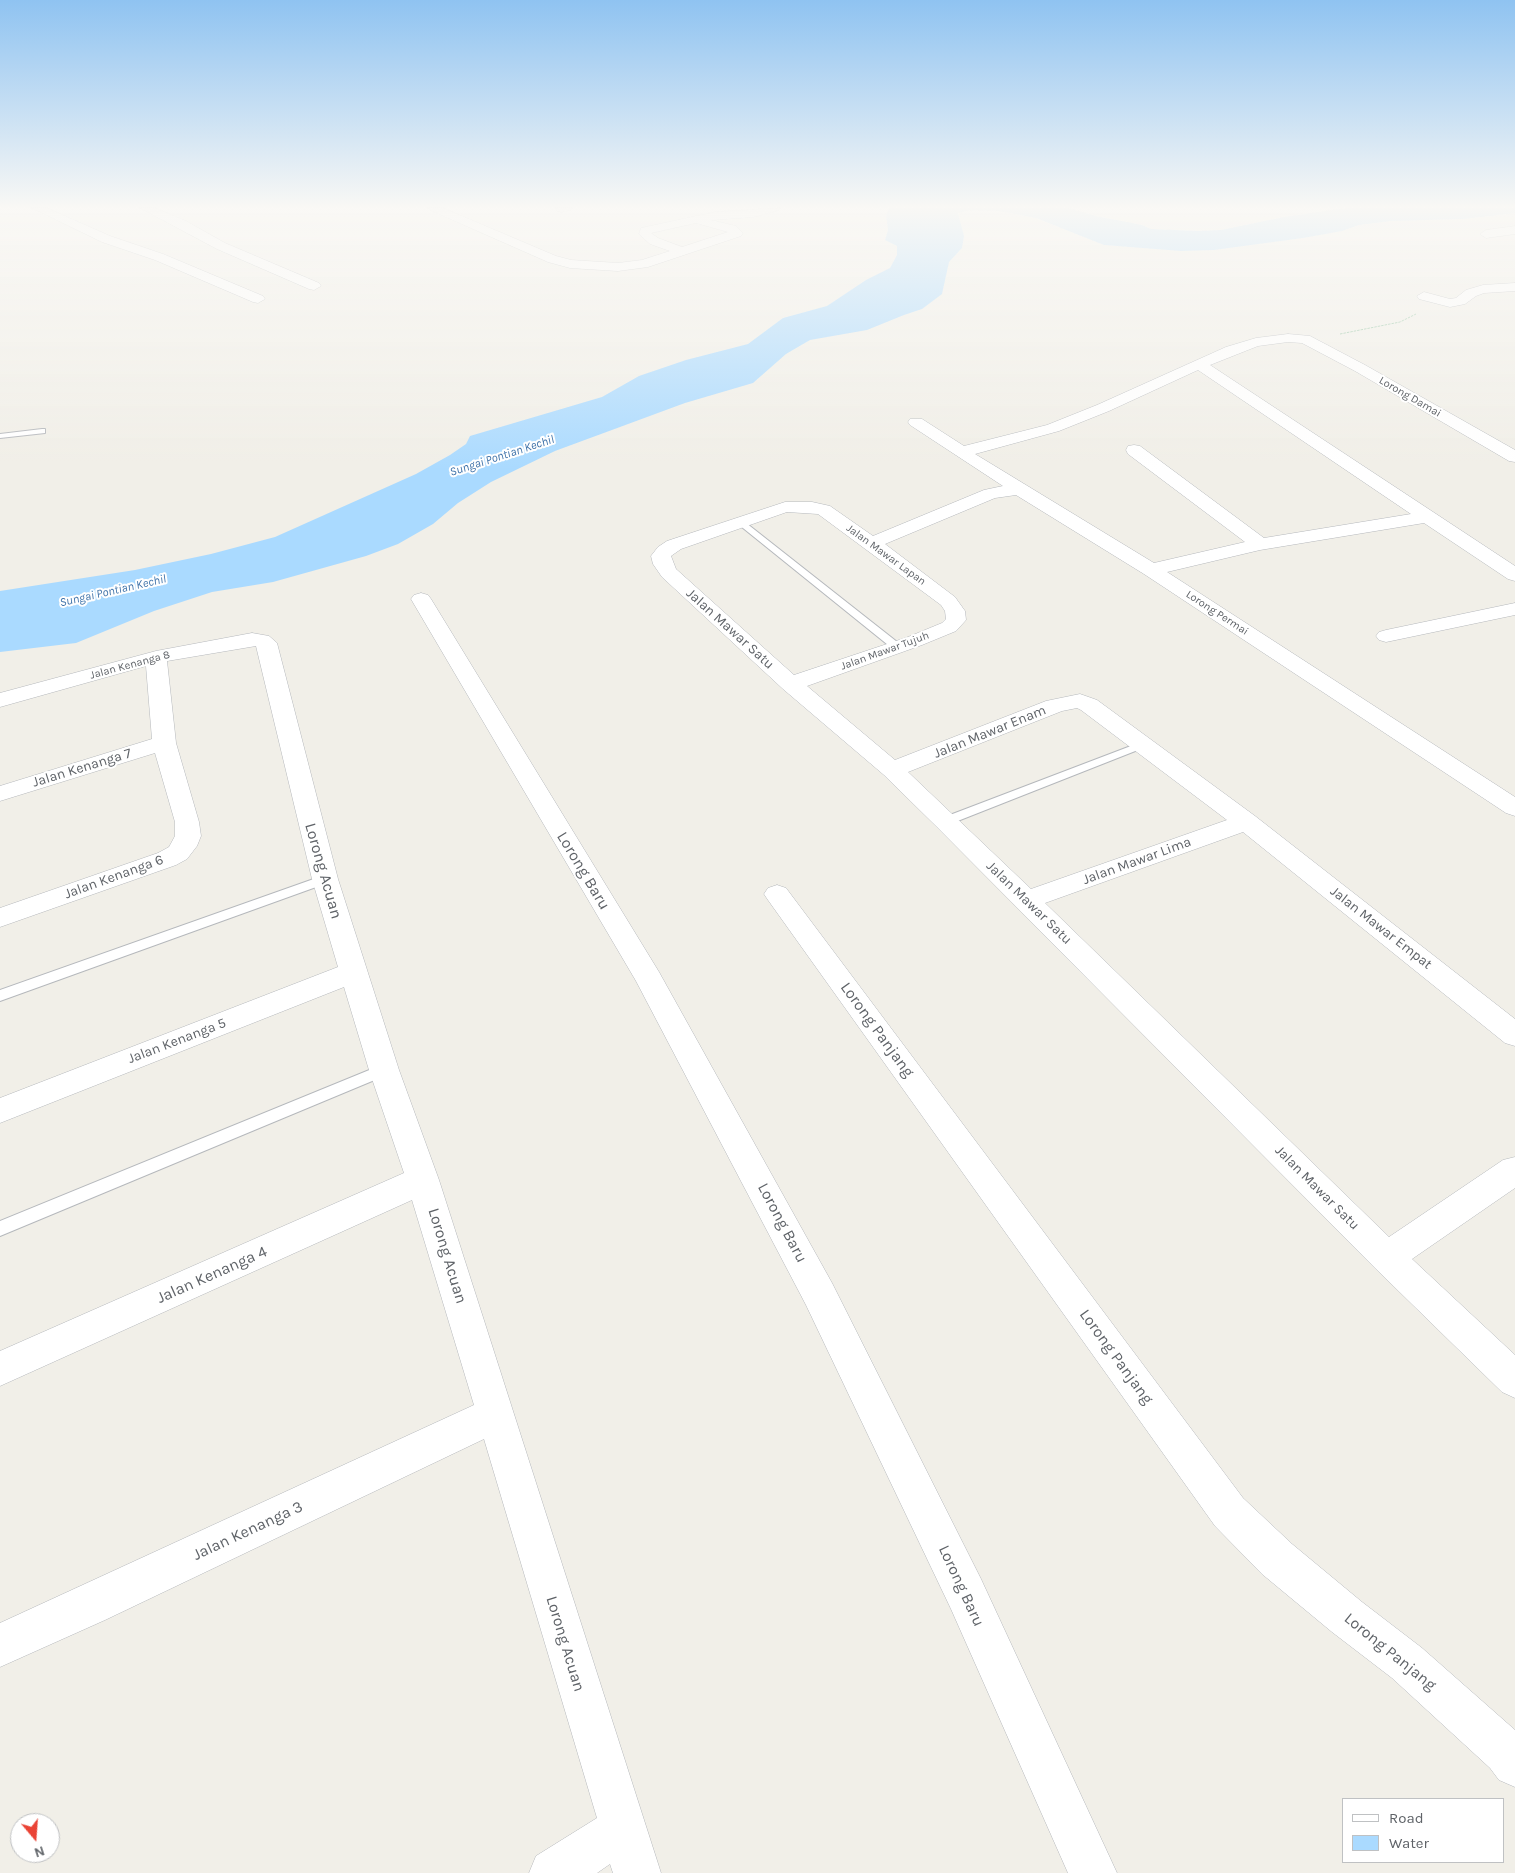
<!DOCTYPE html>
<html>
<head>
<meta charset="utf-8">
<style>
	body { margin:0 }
	#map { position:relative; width:1515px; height:1873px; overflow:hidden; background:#f1efe8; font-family:Karla,sans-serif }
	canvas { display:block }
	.legend { position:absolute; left:1342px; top:1798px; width:162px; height:65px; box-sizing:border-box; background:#fff; border:1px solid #bfc1c3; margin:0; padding:6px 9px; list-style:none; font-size:15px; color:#5f6368 }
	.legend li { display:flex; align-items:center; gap:10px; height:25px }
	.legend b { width:25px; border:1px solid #bfc1c3 }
	.north { position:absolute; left:10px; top:1813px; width:50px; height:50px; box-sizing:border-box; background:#fff; border:1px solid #bfc1c3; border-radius:50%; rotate:162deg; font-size:14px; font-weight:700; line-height:20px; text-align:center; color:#5f6368 }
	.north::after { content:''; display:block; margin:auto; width:18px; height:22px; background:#ea4335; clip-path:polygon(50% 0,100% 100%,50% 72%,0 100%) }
</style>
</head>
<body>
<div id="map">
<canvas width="1515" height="1873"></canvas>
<ul class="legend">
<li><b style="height:6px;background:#fff"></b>Road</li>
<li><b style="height:14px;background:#aadaff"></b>Water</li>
</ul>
<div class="north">N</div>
</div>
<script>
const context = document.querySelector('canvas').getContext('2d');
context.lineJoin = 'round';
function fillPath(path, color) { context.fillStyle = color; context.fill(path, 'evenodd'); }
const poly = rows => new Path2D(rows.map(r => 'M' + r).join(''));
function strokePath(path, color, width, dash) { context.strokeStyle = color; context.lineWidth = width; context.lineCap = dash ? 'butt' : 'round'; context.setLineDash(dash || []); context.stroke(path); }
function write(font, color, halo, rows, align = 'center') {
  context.font = font + ' Karla,sans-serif'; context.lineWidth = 4; context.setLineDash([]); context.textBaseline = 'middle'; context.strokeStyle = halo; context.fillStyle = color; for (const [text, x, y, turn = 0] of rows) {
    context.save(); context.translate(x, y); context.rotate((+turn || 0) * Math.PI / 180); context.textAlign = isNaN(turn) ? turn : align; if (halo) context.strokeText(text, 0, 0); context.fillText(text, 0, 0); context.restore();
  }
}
const water = poly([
	[890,208,1068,208,1096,216,1142,225,1151,229,1198,231,1221,230,1284,217,1347,208,1515,208,1515,213,1463,219,1391,221,1359,225,1342,231,1303,238,1214,250,1181,251,1104,245,1036,218,1000,211,969,210,958,213,964,236,962,248,949,262,942,294,922,309,904,315,867,330,810,340,786,354,753,383,685,403,555,451,491,482,458,503,433,524,398,544,366,556,273,582,212,592,154,611,76,643,0,652,0,591,135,570,211,554,275,537,416,474,450,455,466,444,470,436,602,397,639,376,686,360,748,344,783,318,827,306,866,280,890,268,897,255,897,246,885,240,888,230,886,215]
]);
const path = poly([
	[1340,334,1400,322,1416,314]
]);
const lane = poly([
	[42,429,45,429,45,433,0,438,0,434,42,429],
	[741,519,901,645,902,647,901,649,893,649,738,524,736,522,741,519],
	[1144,741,1150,744,1148,746,950,824,946,825,940,821,942,818,1144,741],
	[325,875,330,876,332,879,330,882,0,1001,0,990,325,875],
	[384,1064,389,1066,392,1070,389,1074,0,1236,0,1221,384,1064]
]);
const street = poly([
	[32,208,47,208,110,236,163,254,263,296,265,299,258,303,253,302,155,260,102,242,32,208],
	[140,208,155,208,186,221,225,243,319,283,321,286,314,290,309,289,217,249,140,208],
	[428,208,443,208,556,256,571,260,618,263,642,260,670,251,650,244,639,234,641,228,715,212,781,208,779,210,754,217,711,220,736,226,743,233,741,236,648,267,618,271,570,268,548,262,430,210,428,208],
	[696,223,728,232,682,247,658,238,651,233,696,223],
	[556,208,573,208,571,210,561,212,557,211,556,208],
	[1515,226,1515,234,1486,238,1480,234,1486,230,1515,226],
	[1515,283,1515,291,1484,293,1476,296,1465,304,1450,307,1419,299,1417,296,1424,292,1450,299,1456,298,1466,290,1483,285,1515,283],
	[1288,334,1310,336,1365,365,1515,450,1515,462,1509,461,1355,371,1302,343,1288,342,1258,346,1210,365,1515,566,1515,581,1508,579,1424,523,1260,550,1167,572,1515,797,1515,816,1506,813,1144,574,1016,495,995,498,885,544,955,597,965,611,966,620,956,631,922,645,807,686,895,760,1046,701,1080,694,1097,700,1255,816,1515,1019,1515,1046,1505,1043,1243,832,1045,903,1389,1237,1503,1160,1515,1157,1515,1188,1412,1259,1515,1355,1515,1398,1502,1392,1375,1268,937,827,884,775,783,689,662,577,653,564,651,556,658,547,667,541,785,502,812,502,830,506,873,536,984,490,1003,486,910,425,908,422,910,419,922,419,964,446,1047,425,1097,405,1226,347,1256,338,1288,334],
	[1198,370,1411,514,1264,538,1140,446,1134,445,1128,446,1126,450,1128,454,1245,542,1154,563,975,454,1059,431,1109,411,1198,370],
	[787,512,818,514,941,605,945,611,946,619,942,623,908,637,794,675,676,569,671,556,681,549,787,512],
	[1077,708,1081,710,1227,820,1031,889,908,772,1062,711,1077,708],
	[421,593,428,595,431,599,659,972,832,1283,981,1579,1117,1873,1068,1873,951,1609,806,1305,636,981,411,599,414,595,421,593],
	[1515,603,1515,615,1386,642,1379,640,1376,636,1379,632,1386,630,1515,603],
	[252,633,269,636,277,643,338,879,399,1070,439,1180,661,1873,613,1873,610,1864,597,1873,529,1873,536,1856,597,1818,484,1439,105,1620,0,1667,0,1623,474,1405,412,1200,0,1386,0,1351,404,1173,369,1070,344,987,0,1123,0,1098,338,967,312,879,256,646,167,661,176,743,199,822,201,836,197,846,187,859,176,865,0,927,0,908,158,853,169,847,175,836,175,822,155,753,0,801,0,786,152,739,146,666,0,707,0,693,156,651,252,633],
	[777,885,786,888,1243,1498,1292,1544,1362,1602,1422,1648,1515,1730,1515,1787,1499,1780,1490,1768,1392,1678,1332,1632,1262,1574,1215,1526,768,900,764,894,768,888,777,885]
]);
const farStreetnames = [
	["Lorong Damai",1410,397,30],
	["Jalan Mawar Lapan",886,555,36],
	["Lorong Permai",1217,613,33],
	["Jalan Mawar Tujuh",885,651,-20],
	["Jalan Kenanga 8",130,665,-15]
];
const farWaternames = [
	["Sungai Pontian Kechil",502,456,-18],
	["Sungai Pontian Kechil",113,591,-13]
];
const streetNames = [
	["Jalan Mawar Satu",730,629,42],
	["Jalan Mawar Enam",990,732,-22],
	["Jalan Kenanga 7",82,768,-17],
	["Jalan Mawar Lima",1137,861,-20],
	["Jalan Kenanga 6",114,877,-20],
	["Jalan Mawar Satu",1029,903,44],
	["Jalan Mawar Empat",1381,928,38],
	["Jalan Kenanga 5",177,1041,-21],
	["Jalan Mawar Satu",1317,1188,45]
];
const nearStreetnames = [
	["Lorong Acuan",323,871,74],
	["Lorong Baru",583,871,59],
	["Lorong Panjang",877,1030,54],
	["Lorong Baru",782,1223,62],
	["Lorong Acuan",447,1256,73],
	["Jalan Kenanga 4",212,1275,-24],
	["Lorong Panjang",1116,1357,54],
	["Jalan Kenanga 3",248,1531,-25],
	["Lorong Baru",961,1586,65],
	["Lorong Acuan",565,1644,73],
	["Lorong Panjang",1390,1652,39]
];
fillPath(water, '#aadaff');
strokePath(lane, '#b5b8bc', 2);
strokePath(street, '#b5b8bc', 1);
strokePath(path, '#9cc7a9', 1, [2.5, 1]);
fillPath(lane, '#fff');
fillPath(street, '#fff');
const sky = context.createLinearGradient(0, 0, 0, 470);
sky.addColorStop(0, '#8fc3f1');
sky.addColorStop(0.44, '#f9f8f5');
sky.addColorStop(1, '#f9f8f500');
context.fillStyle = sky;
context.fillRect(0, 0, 1515, 470);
write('11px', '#5f6368', '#fff', farStreetnames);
write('italic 12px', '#4174aa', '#fff', farWaternames);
write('14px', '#5f6368', '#fff', streetNames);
write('16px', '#5f6368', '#fff', nearStreetnames);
</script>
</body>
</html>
